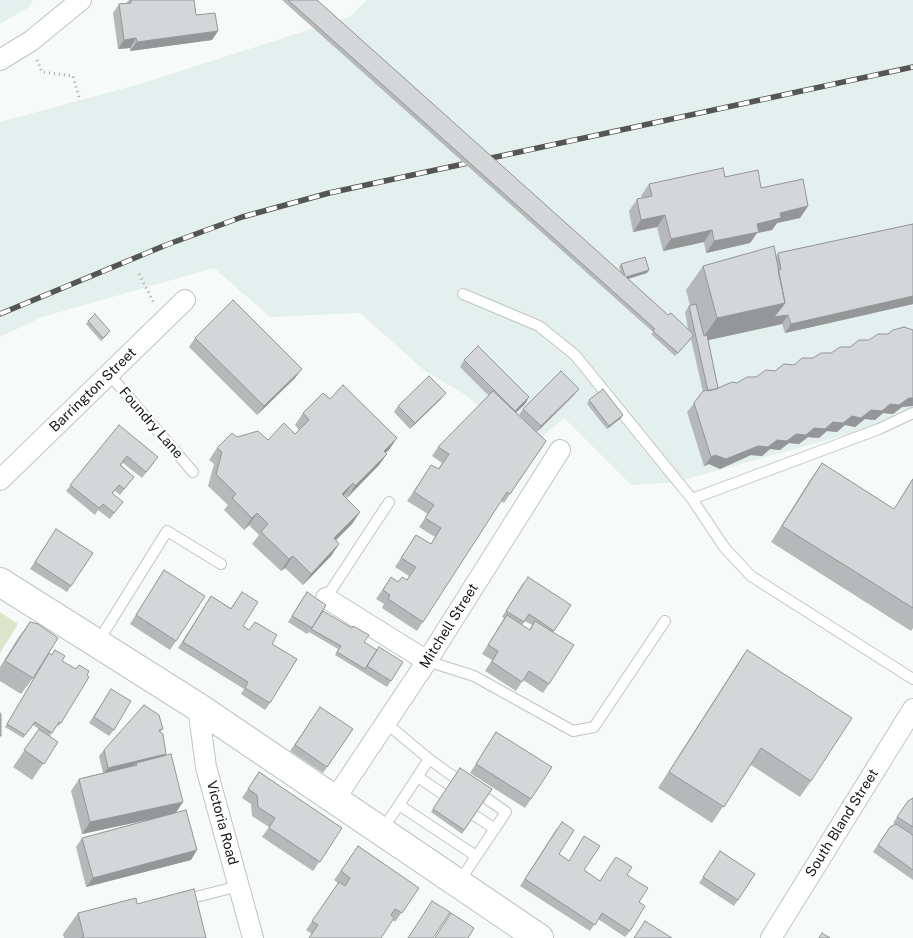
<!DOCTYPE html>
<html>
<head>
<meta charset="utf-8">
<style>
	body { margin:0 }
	canvas { display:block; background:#f6faf9 }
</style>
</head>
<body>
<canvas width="913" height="938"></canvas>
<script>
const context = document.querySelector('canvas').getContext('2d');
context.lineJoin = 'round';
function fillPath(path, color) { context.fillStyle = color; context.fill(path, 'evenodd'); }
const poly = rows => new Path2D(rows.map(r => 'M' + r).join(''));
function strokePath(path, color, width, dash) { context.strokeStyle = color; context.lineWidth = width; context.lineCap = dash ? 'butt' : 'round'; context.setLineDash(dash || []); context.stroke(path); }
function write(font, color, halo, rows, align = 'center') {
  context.font = font + ' "Public Sans",sans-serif'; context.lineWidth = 5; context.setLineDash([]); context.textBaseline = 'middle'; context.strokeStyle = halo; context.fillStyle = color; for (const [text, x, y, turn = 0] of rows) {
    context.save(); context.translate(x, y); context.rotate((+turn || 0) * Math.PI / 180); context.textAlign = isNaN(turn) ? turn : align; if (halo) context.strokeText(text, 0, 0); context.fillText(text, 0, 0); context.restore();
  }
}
const built = poly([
	[0,0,33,0,29,7,0,24],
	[367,0,913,0,913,416,676,482,631,485,564,418,531,446,464,394,425,371,360,313,270,317,214,268,42,317,0,337,0,122,140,84,349,17]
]);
const green = poly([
	[0,612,18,624,0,653]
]);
const path = poly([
	[37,60,42,72,73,76,80,101],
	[139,274,154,303]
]);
const lane = poly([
	[463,294,539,326,575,355,692,499,724,547,751,576,913,679],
	[109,374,193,472],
	[692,499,879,429,913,413],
	[326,598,389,502],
	[98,642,167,531,221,564],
	[427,661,474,676,573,731,594,727,665,621],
	[386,723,429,759,399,805],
	[429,759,454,777],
	[418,777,443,794],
	[474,815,495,829],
	[382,830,399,805,476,856],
	[459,882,506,812,486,798],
	[184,900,239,886]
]);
const street = poly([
	[0,60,31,41,81,0],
	[0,480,185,300],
	[326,598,427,661],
	[198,707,206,767,253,938],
	[335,799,427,661,560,450],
	[771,938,913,709]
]);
const secondary = poly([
	[0,582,198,707,539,938]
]);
const rail = poly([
	[0,314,166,245,242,217,329,193,913,67]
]);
const wall = poly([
	[129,0,194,0,196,15,218,31,212,40,130,51,130,48,118,49,113,13,119,4,126,3],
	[282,0,317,0,621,273,619,267,621,264,647,273,628,279,668,315,688,329,685,312,689,306,690,305,686,290,703,266,776,256,778,253,913,224,913,304,785,333,782,324,708,340,718,388,737,383,902,407,893,414,883,413,875,420,865,419,855,427,845,425,837,432,827,431,819,438,808,437,799,444,789,443,780,450,770,449,762,456,751,455,720,469,709,464,704,466,687,412,703,392,691,339,675,356,651,334,653,332],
	[725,177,761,188,808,206,800,218,777,223,772,230,757,233,750,243,706,253,704,242,663,251,657,227,633,232,629,211,637,199,642,198,641,196,649,184],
	[88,321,108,334,101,341,86,324],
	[195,338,295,378,257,415,189,347],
	[464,360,529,397,525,404,516,413,532,428,519,415,523,409,574,395,536,432,546,441,504,503,501,501,417,631,382,608,384,604,376,599,391,577,398,582,407,580,409,576,395,567,416,535,431,544,435,537,419,527,428,514,407,501,425,474,438,469,442,463,432,456,438,447,489,396,460,367],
	[330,399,389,450,386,452,379,465,347,498,344,495,343,496,360,512,352,524,336,540,339,544,331,556,303,585,285,568,281,571,252,544,259,535,249,525,244,530,224,510,228,505,208,486,214,464,209,460,217,448,237,437,268,440,295,434,299,430,295,425,303,413],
	[441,399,410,429,394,412,398,406],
	[589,400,623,415,621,418,607,429,587,404],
	[119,425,154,463,142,478,123,463,121,465,134,477,120,495,115,491,112,494,118,508,110,519,98,510,95,515,66,491],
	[822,463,894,509,913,478,913,628,911,631,771,542,810,480],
	[56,529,93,553,67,592,30,569],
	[164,570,176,641,170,650,130,624],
	[523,583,571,605,553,632,549,684,543,693,523,680,516,691,485,671,492,660,482,654,504,618,502,617],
	[525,621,532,625,529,630,522,625],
	[242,592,243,626,272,644,270,703,265,710,241,694,244,689,178,648,211,596,231,608],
	[307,592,323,611,364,642,391,681,387,687,335,655,338,649,309,632,307,634,288,622],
	[30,622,33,678,21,694,0,681,0,667,18,638],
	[747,650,811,781,800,797,751,765,712,823,658,788,736,666],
	[47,656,62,661,87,675,59,726,57,725,50,736,41,731,58,742,32,780,13,767,39,729,33,725,23,738,5,727],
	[111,689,114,730,109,736,89,723],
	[320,707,353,729,323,773,290,751],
	[163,729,160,732,175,813,191,860,86,887,76,847,82,838,165,816,82,834,71,791,79,779,103,773,99,756,104,750],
	[496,732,531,799,525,808,470,773],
	[460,768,492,789,462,834,431,812],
	[259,772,342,828,313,871,262,837,269,827,252,816,251,804,242,798],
	[913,798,913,880,873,852,890,827,895,824,893,823,908,801],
	[557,828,559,854,600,881,627,875,639,902,630,931,625,937,598,919,590,931,520,886],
	[358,846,419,888,395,922,393,920,312,934,306,930,338,883,334,880],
	[720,851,755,874,734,906,699,883],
	[137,904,206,938,64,938,63,934,78,913]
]);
const shadedWall = poly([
	[218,31,212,40,130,51,137,42],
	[136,38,130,48,118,49,124,40],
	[808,206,800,218,777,223,772,230,757,233,750,243,706,253,714,241,757,224,780,213],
	[665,215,657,227,633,232,641,220],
	[712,230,704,242,663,251,671,239],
	[649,270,647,273,624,280,626,277],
	[913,296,913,304,785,333,791,324],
	[785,303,788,315,782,324,700,342,717,318],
	[302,369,295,378,257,415,264,406],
	[579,389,574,395,536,433,541,426],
	[446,393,441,399,410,429,415,423],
	[529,397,525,404,511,417,515,411],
	[909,398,913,398,913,406,902,407,893,414,883,413,875,420,865,419,855,427,845,425,837,432,827,431,819,438,808,437,799,444,789,443,780,450,770,449,762,456,751,455,720,469,709,464,704,466,711,457,758,446],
	[623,415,621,418,607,429,609,426],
	[397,438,389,450,376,462,384,451],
	[387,454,379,465,347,498,355,486],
	[353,483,344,495,334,506,342,494],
	[360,512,352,524,326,550,334,538],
	[257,513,249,525,244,530,252,518],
	[339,544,331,556,303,585,311,574],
	[293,556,285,568,281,571,289,559],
	[166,754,161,760,136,763,133,767,103,774,108,768],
	[183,802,175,814,82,834,90,822],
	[197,850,191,860,86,887,93,878]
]);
const building = poly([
	[131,0,194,0,196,15,215,13,218,31,137,42,136,38,124,40,119,4,131,3,131,0],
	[288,0,317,0,625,276,621,264,645,257,649,270,626,277,668,315,671,313,692,333,693,336,678,353,653,331,655,329,288,0],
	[723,168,725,177,758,170,761,188,803,179,808,206,780,213,781,218,757,224,759,232,714,241,712,230,671,239,665,215,641,220,637,199,652,196,649,184,723,168],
	[913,224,913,296,791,324,788,315,774,317,785,303,778,270,781,269,778,253,913,224],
	[774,246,785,303,717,318,703,266,774,246],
	[233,300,302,369,264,406,195,338,233,300],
	[696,304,704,336,707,335,718,388,716,389,708,391,689,306,696,304],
	[95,314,110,331,103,338,88,321,95,314],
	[904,327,913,330,913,398,909,398,899,405,890,404,882,411,871,410,861,418,852,416,843,423,833,422,825,429,814,428,806,435,796,434,787,441,777,440,768,447,758,446,726,459,715,455,711,457,694,403,703,391,716,389,732,382,737,383,747,377,756,377,766,370,775,371,784,364,794,365,802,358,813,358,821,353,831,353,840,347,850,347,859,340,869,340,878,334,888,334,893,330,904,327],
	[478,346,529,397,515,411,464,360,478,346],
	[561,371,579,389,541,426,523,409,561,371],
	[429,376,446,393,415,423,398,406,429,376],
	[343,385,397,438,384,451,387,454,355,486,353,483,342,494,360,512,334,538,339,544,311,574,293,556,289,559,261,532,268,524,257,513,252,518,232,498,236,494,216,474,222,452,217,448,232,433,237,437,258,431,268,440,284,423,295,434,309,420,303,413,323,393,330,399,343,385],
	[603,389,623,415,609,426,589,400,603,389],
	[493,391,546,441,510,494,507,492,423,622,388,599,390,595,383,590,391,577,398,582,402,577,407,580,416,567,401,558,416,535,431,544,441,528,425,518,434,505,414,492,431,465,439,469,449,454,438,447,493,391],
	[119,425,158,457,146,472,127,456,120,465,134,477,124,489,119,485,112,493,123,502,114,513,103,504,99,508,70,485,119,425],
	[822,463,894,509,913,479,913,608,782,526,822,463],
	[56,529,93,553,71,586,35,562,56,529],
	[164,570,205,596,176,641,136,615,164,570],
	[528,577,571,605,554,631,529,614,524,622,506,611,528,577],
	[242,592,258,602,243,626,249,630,255,622,277,635,272,644,297,659,270,703,245,688,248,682,183,642,211,596,231,609,242,592],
	[307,592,326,605,312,628,292,616,307,592],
	[323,611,352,628,353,626,369,635,364,642,377,650,365,669,337,652,341,646,311,629,323,611],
	[507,615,530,630,535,621,574,645,549,684,529,671,522,682,492,662,498,651,488,645,507,615],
	[30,622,38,624,58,638,33,678,5,661,30,622],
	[379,647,403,662,391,681,367,666,379,647],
	[55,650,65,656,62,661,76,669,79,665,89,671,87,675,89,677,61,723,59,722,52,733,35,722,25,735,7,724,49,653,52,655,55,650],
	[747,650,852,718,811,781,761,748,724,807,669,772,747,650],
	[111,689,131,701,114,730,94,717,111,689],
	[144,705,159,715,163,729,159,730,160,732,163,734,166,754,108,768,104,750,144,705],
	[320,707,353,729,327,767,295,745,320,707],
	[0,713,1,715,1,736,0,736,0,713],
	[39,729,58,742,44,764,24,750,39,729],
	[496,732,552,767,531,799,476,764,496,732],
	[171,754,183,802,90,822,79,779,137,765,136,763,171,754],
	[460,768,492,789,464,830,433,809,460,768],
	[259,772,342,828,320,862,269,828,275,818,258,807,257,795,248,789,259,772],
	[913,798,913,827,897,817,908,801,913,798],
	[186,810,197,850,93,878,82,838,186,810],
	[562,822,574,830,559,854,569,861,584,836,600,846,584,870,600,881,616,857,632,867,627,875,648,888,639,902,645,906,630,931,602,913,595,925,525,879,562,822],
	[896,824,913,835,913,870,878,845,890,827,896,824],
	[358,846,419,888,402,913,395,909,391,915,394,918,381,938,309,938,318,925,312,921,339,882,345,886,350,878,341,871,358,846],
	[720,851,755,874,738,900,703,877,720,851],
	[194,889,206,938,81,938,84,937,78,913,136,898,137,904,194,889],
	[432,901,450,912,433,938,408,938,432,901],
	[451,913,474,928,468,938,435,938,451,913],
	[645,921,672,938,634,938,645,921],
	[822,933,830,938,819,938,822,933]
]);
const streetNames = [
	["Barrington Street",93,390,-44],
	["Foundry Lane",151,423,49],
	["Mitchell Street",449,626,-58],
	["Victoria Road",222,823,75],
	["South Bland Street",842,823,-58]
];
fillPath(built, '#e3f0ee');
fillPath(green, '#dce5c9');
strokePath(lane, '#c0c4c3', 12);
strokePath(street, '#c0c4c3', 22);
strokePath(secondary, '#c0c4c3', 30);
strokePath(path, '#a1a4a3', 3, [1, 4]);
strokePath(lane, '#fff', 10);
strokePath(street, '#fff', 20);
strokePath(secondary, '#fff', 28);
strokePath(rail, '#545656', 5.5);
strokePath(rail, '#fff', 4, [11]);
fillPath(wall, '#b5b9ba');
fillPath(shadedWall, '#949697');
fillPath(building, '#d3d7d8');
strokePath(building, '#949697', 1);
write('14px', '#141515', '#fff', streetNames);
</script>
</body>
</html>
